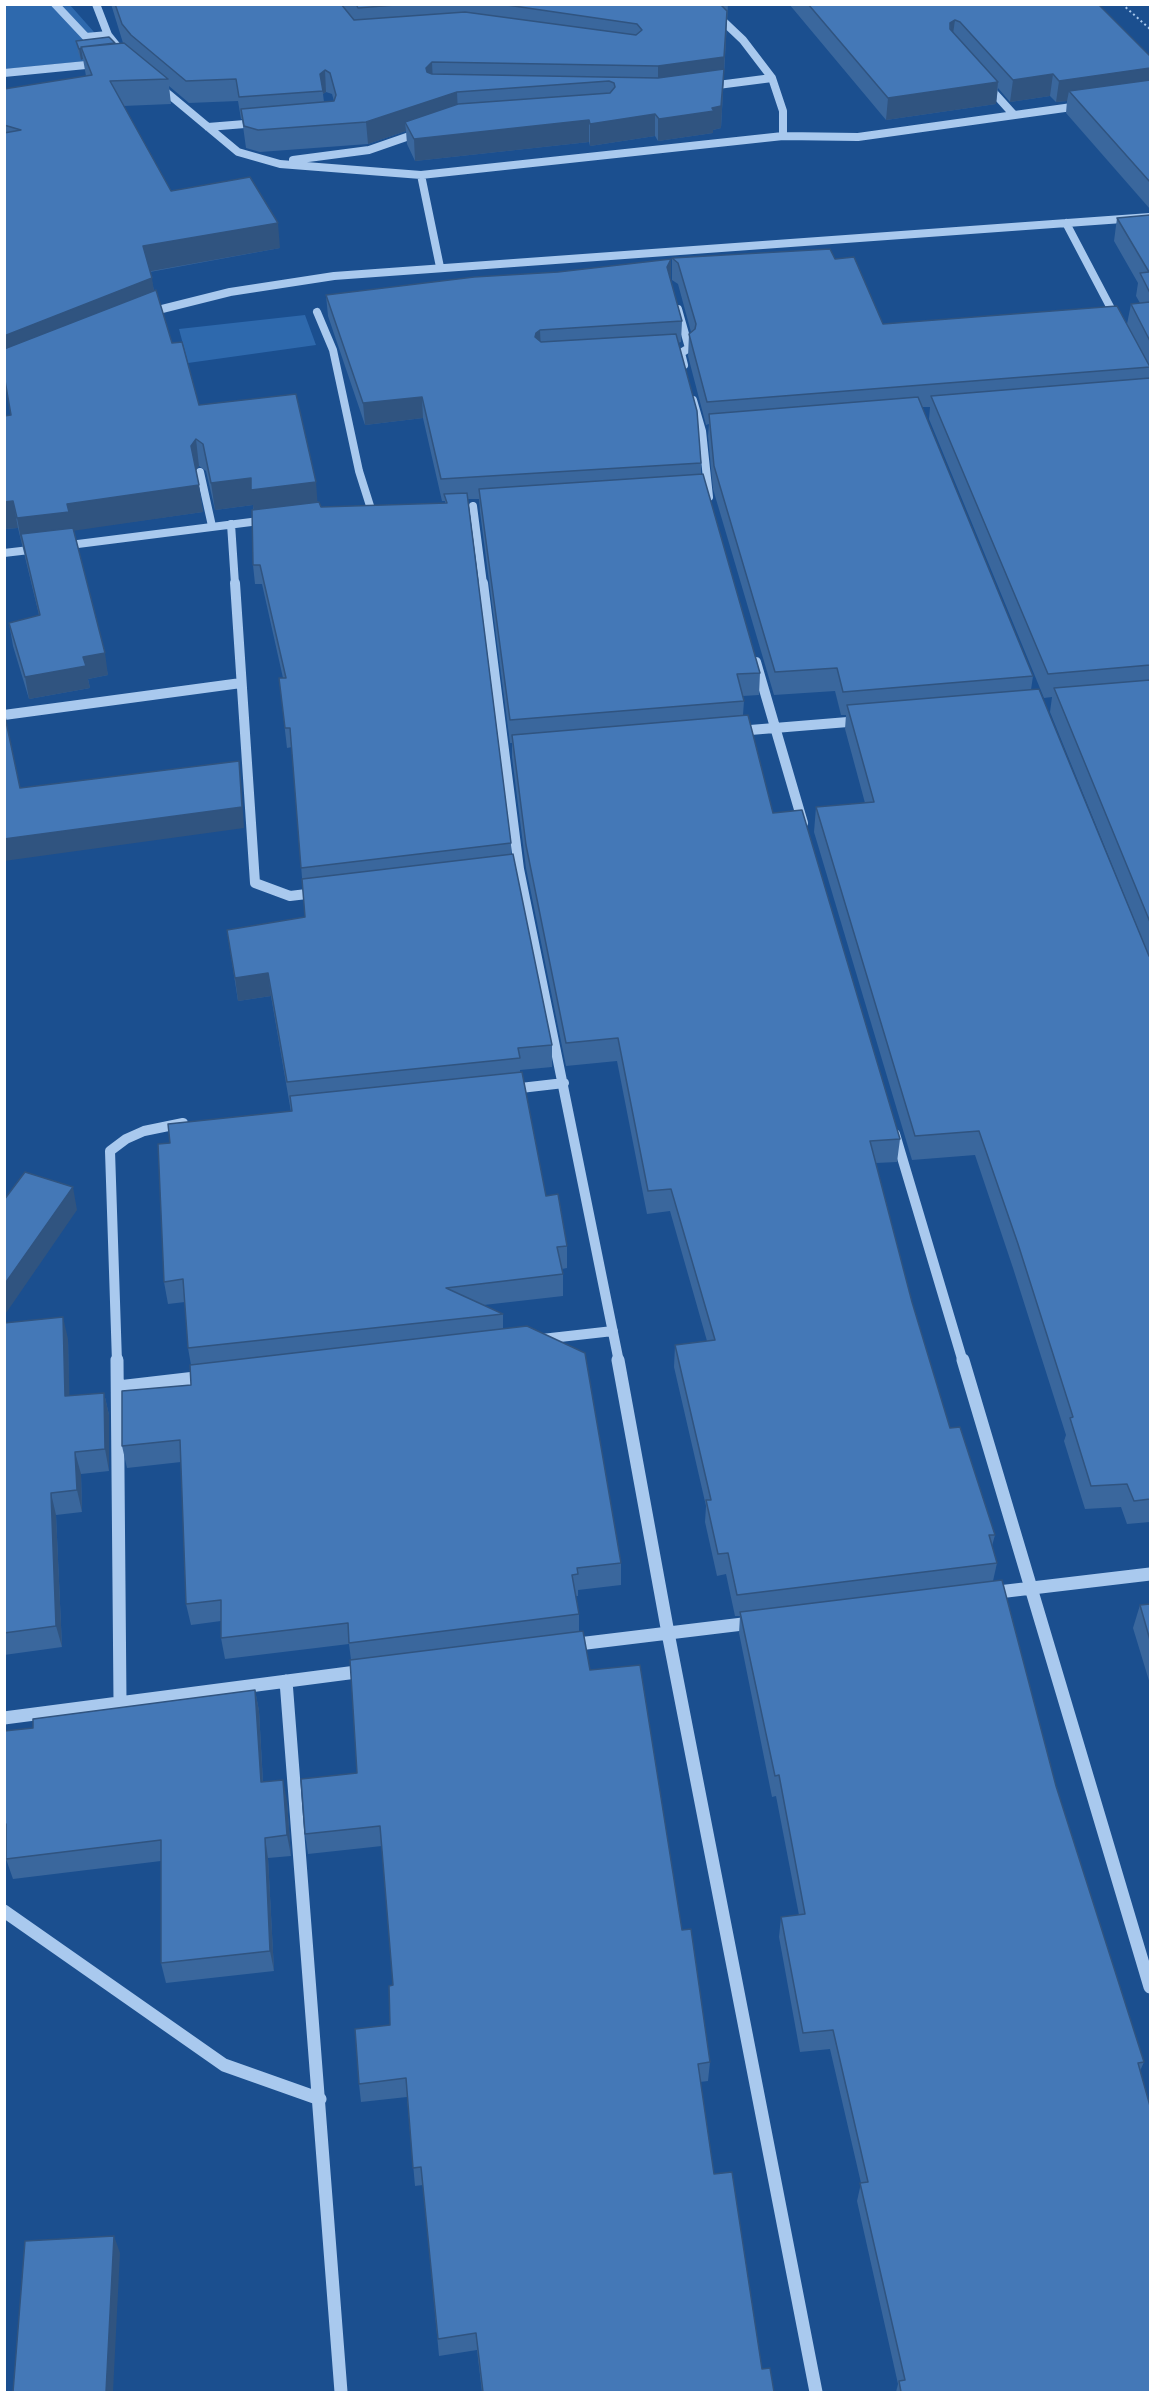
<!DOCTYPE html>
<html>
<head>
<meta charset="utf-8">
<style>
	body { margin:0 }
	#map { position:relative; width:1155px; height:2397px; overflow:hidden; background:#1b4f8f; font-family:"Sofia Sans Condensed",sans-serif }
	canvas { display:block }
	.frame { position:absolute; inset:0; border:6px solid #fff; pointer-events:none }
</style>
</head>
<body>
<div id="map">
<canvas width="1155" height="2397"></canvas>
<div class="frame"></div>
</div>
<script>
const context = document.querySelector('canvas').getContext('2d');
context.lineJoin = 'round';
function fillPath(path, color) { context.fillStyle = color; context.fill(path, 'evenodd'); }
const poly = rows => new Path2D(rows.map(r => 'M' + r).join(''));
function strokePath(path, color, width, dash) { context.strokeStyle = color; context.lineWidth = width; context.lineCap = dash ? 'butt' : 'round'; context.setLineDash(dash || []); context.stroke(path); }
const green = poly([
	[5,5,70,5,117,58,5,69],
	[305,315,316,345,188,363,179,329]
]);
const path = poly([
	[1122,4,1150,29]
]);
const minorFar2 = poly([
	[55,4,86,37,108,35],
	[96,4,108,35,120,50],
	[705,4,743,40,772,78,783,111,783,136],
	[4,73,96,64],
	[987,85,1014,115],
	[710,86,772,78],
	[160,87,238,152,280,164,421,175,440,267],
	[208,127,257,123],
	[293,160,369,150,418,133],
	[421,175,783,136,858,137,1079,106],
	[1066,223,1116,318],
	[678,309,689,348,681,353,684,365],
	[150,312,230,292,334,276,1150,217],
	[317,312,333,350,359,471,371,509],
	[693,400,702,431,709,497],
	[200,472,212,526],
	[473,506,483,584],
	[231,524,235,584],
	[62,546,267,520],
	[4,553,38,549]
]);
const minorFar1 = poly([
	[235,583,255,883,290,896,315,893],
	[483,583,519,869,619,1362],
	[756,662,803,823],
	[4,715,241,683],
	[738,731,860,721],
	[512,1089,564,1083],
	[895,1134,963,1362],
	[542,1339,613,1331],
	[117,1362,110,1151,126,1139,144,1131,183,1123]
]);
const minor = poly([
	[117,1360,120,1701],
	[618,1360,668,1633,816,2392],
	[963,1360,1150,1987],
	[118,1387,204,1377],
	[990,1593,1150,1574],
	[570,1645,751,1623],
	[286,1681,341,2392],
	[4,1718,364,1671],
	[4,1911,224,2065,320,2099]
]);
const wall = poly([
	[111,4,728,4,721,128,713,130,713,133,658,141,655,136,590,146,589,142,415,161,407,144,406,131,368,144,260,152,246,148,242,119,241,119,238,101,189,103,169,86,171,104,123,106,171,191,280,248,150,272,154,291,172,343,199,405,318,502,321,507,445,503,445,501,442,501,423,418,365,425,328,316,326,295,671,280,682,321,681,342,678,343,701,463,701,474,760,673,759,695,743,696,744,701,743,715,773,813,900,1139,897,1162,876,1163,912,1302,950,1428,995,1535,992,1546,997,1563,993,1581,1056,1786,1144,2062,1140,2071,1150,2392,896,2392,898,2384,857,2201,861,2183,830,2049,800,2052,779,1937,781,1917,799,1915,776,1796,772,1797,739,1633,740,1616,735,1616,726,1574,717,1576,705,1522,706,1506,674,1367,675,1345,707,1341,670,1211,647,1214,617,1061,566,1066,526,868,512,757,512,743,510,743,480,512,479,499,468,499,511,843,511,854,552,1045,552,1067,520,1070,520,1072,546,1196,567,1246,567,1268,562,1269,563,1274,563,1296,484,1305,503,1314,503,1328,621,1563,621,1585,578,1590,578,1596,576,1596,579,1614,579,1632,590,1670,682,1930,710,2062,708,2081,700,2082,714,2174,762,2369,774,2392,482,2392,477,2350,439,2356,423,2185,415,2186,407,2097,361,2102,359,2084,390,2025,393,1985,382,1846,308,1854,305,1834,357,1773,351,1660,349,1644,225,1659,221,1638,221,1621,191,1625,186,1604,181,1462,127,1468,122,1446,191,1385,191,1365,188,1348,185,1302,168,1304,164,1282,170,1143,291,1112,271,996,238,1001,227,930,305,917,292,747,287,748,279,678,283,678,262,584,255,584,253,565,253,505,215,510,206,471,199,466,196,470,203,512,73,530,108,675,88,679,90,688,29,699,13,646,9,623,39,615,18,528,4,529,11,415,4,375,4,89,86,76,83,59,81,60,78,52,76,41,115,43,123,43],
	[326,92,332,94,334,101,324,102,323,94],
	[789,4,1098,4,1150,56,1150,209,1066,113,1067,101,1056,102,1050,96,1010,102,998,88,996,104,886,120],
	[1150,215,1150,372,1149,378,1150,378,1150,1522,1127,1524,1121,1507,1085,1509,1064,1441,1066,1435,1013,1268,975,1155,912,1160,814,832,816,807,865,803,845,729,846,715,841,715,835,691,774,695,713,489,708,436,709,424,706,425,688,356,689,334,691,332,678,284,672,280,672,258,835,259,883,324,1127,324,1131,304,1140,303,1136,296,1138,283,1114,241,1117,218],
	[922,407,930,407,929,419,1044,698,1052,697,1050,712,1149,956,1031,690,1033,676],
	[4,1323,68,1339,69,1396,104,1393,109,1415,109,1471,81,1474,82,1512,56,1515,62,1647,4,1655],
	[1150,1604,1150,1684,1133,1628,1140,1605],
	[255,1690,259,1711,263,1782,287,1801,291,1856,268,1858,274,1971,166,1983,161,1963,161,1861,13,1879,6,1859,6,1845,4,1845,4,1731,33,1728]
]);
const shadedWall = poly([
	[955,20,952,41,950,23],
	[726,33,721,128,713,130,713,133,658,141,658,66],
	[81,48,83,59,81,60,79,49],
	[432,62,433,84,427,89,426,68],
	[1150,68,1150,81,1069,91,1067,101,1056,102,1059,81],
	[325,70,326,92,323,94,320,74],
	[1053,74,1050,96,1010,102,1013,80],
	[998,82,996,104,886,120,888,98],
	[457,92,458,114,405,122,406,131,368,144,366,122],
	[655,114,655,136,590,146,590,124],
	[589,120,589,142,415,161,414,139],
	[278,223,280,248,146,272,143,246],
	[671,259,671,280,667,267],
	[152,278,156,304,4,364,4,336],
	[540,330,541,351,535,337,536,333],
	[422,397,423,418,365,425,363,403],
	[196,439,199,466,194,473,191,446],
	[251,478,316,482,318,509,254,517,253,505,215,510,211,483],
	[199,485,203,512,72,531,21,534,22,545,17,518,67,504],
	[13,501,18,528,4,529,4,502],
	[105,653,108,675,88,679,90,688,29,699,25,677,83,657],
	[239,761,241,782,244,828,4,861,4,839],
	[268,973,271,996,238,1001,235,978],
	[73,1187,77,1210,4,1316,4,1285],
	[63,1317,68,1339,70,1418,65,1396],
	[104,1393,109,1415,109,1471,105,1449],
	[75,1452,81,1474,82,1512,77,1490],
	[51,1493,56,1515,62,1647,56,1626],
	[255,1690,259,1711,264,1803,261,1782],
	[283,1780,287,1801,291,1856,287,1835],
	[265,1838,268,1858,274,1971,270,1951],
	[114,2236,120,2253,113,2392,106,2392]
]);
const building = poly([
	[115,4,341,4,354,20,465,12,636,35,642,30,637,24,500,4,720,4,727,11,724,57,658,66,432,62,426,68,427,72,432,74,658,78,724,69,721,106,712,108,714,111,659,119,655,114,590,124,589,120,414,139,405,122,458,104,610,93,615,87,614,83,609,81,457,92,366,122,258,130,244,126,241,109,334,101,336,95,330,73,325,70,320,74,323,91,239,97,236,79,186,81,131,35,122,24,115,4],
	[356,4,407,4,358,8,356,4],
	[808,4,1098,4,1150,56,1150,68,1059,81,1053,74,1013,80,960,22,955,20,950,23,950,29,998,82,888,98,808,4],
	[109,37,115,43,81,47,82,48,79,49,76,41,109,37],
	[124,43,168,79,110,81,171,191,250,177,278,223,143,246,152,278,4,336,4,133,21,130,4,125,4,89,92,75,81,47,124,43],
	[1150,80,1150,182,1069,91,1150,80],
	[1150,215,1150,293,1140,273,1149,272,1117,218,1150,215],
	[830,249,835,259,854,257,883,324,1117,306,1150,367,707,402,689,334,695,329,696,324,678,263,672,258,830,249],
	[671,259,667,267,682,321,540,330,536,333,535,337,541,342,676,334,697,411,701,463,441,479,422,397,363,403,326,295,474,277,558,272,671,259],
	[156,290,172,343,182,342,199,405,296,394,316,482,251,490,251,478,211,483,203,444,196,439,191,446,199,485,67,504,69,512,17,518,13,501,4,502,4,416,11,415,4,375,4,349,156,290],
	[1150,302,1150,341,1131,304,1150,302],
	[1150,378,1150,665,1048,674,931,396,1150,378],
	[918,397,1033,676,843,692,837,668,775,672,714,466,709,414,918,397],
	[703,474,760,673,737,674,744,701,510,720,479,489,703,474],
	[467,493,511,843,301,868,290,728,285,728,279,678,286,678,260,565,253,565,252,510,319,502,321,507,447,503,444,494,467,493],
	[73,528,105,653,83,657,86,666,25,677,9,623,40,615,21,534,73,528],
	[1150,680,1150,922,1054,688,1150,680],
	[1039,689,1149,956,1150,957,1150,1499,1134,1501,1127,1484,1091,1486,1070,1418,1073,1417,1018,1244,979,1131,915,1136,816,807,874,802,847,705,1039,689],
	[4,712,20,788,239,761,242,807,4,839,4,712],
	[748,715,773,813,802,810,900,1139,870,1141,912,1302,950,1428,960,1427,995,1535,989,1535,997,1563,737,1595,728,1553,718,1554,706,1500,711,1500,675,1345,715,1340,671,1189,648,1191,618,1038,566,1043,526,845,512,735,748,715],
	[513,854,552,1045,518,1048,520,1058,287,1082,268,973,235,978,227,930,305,917,302,879,513,854],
	[522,1072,546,1196,558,1194,567,1246,557,1247,563,1274,446,1288,503,1314,188,1348,183,1279,164,1282,158,1144,170,1143,168,1124,292,1111,290,1096,522,1072],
	[25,1172,73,1187,4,1285,4,1200,25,1172],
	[63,1317,65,1396,104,1393,105,1449,75,1452,77,1490,51,1493,56,1626,4,1633,4,1323,63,1317],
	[527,1326,585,1353,621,1563,577,1568,578,1574,572,1575,579,1614,349,1643,348,1623,221,1638,221,1600,186,1604,180,1440,122,1446,122,1391,191,1385,190,1365,527,1326],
	[1002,1580,1056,1786,1144,2062,1138,2063,1150,2106,1150,2392,901,2392,899,2381,905,2380,860,2183,868,2182,833,2030,803,2033,781,1917,805,1914,779,1775,775,1776,740,1612,1002,1580],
	[1150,1604,1150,1640,1140,1605,1150,1604],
	[583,1631,590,1670,640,1665,682,1930,691,1929,710,2062,698,2064,714,2174,732,2172,762,2369,770,2368,774,2392,483,2392,476,2333,438,2339,421,2167,413,2168,406,2078,359,2084,355,2029,390,2025,389,1986,393,1985,380,1826,305,1834,301,1779,357,1773,350,1660,583,1631],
	[255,1690,261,1782,283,1780,287,1835,265,1838,270,1951,161,1963,161,1840,6,1859,6,1824,4,1824,4,1731,33,1728,33,1719,255,1690],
	[114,2236,106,2392,13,2392,25,2241,114,2236]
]);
fillPath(green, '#2e69ad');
strokePath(path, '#a9c9ee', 2, [2, 3]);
strokePath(minorFar2, '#a9c9ee', 8);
strokePath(minorFar1, '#a9c9ee', 10);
strokePath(minor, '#a9c9ee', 13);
fillPath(wall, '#3a679d');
fillPath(shadedWall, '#305480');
fillPath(building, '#4478b7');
strokePath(building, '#305480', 1.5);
</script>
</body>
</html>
